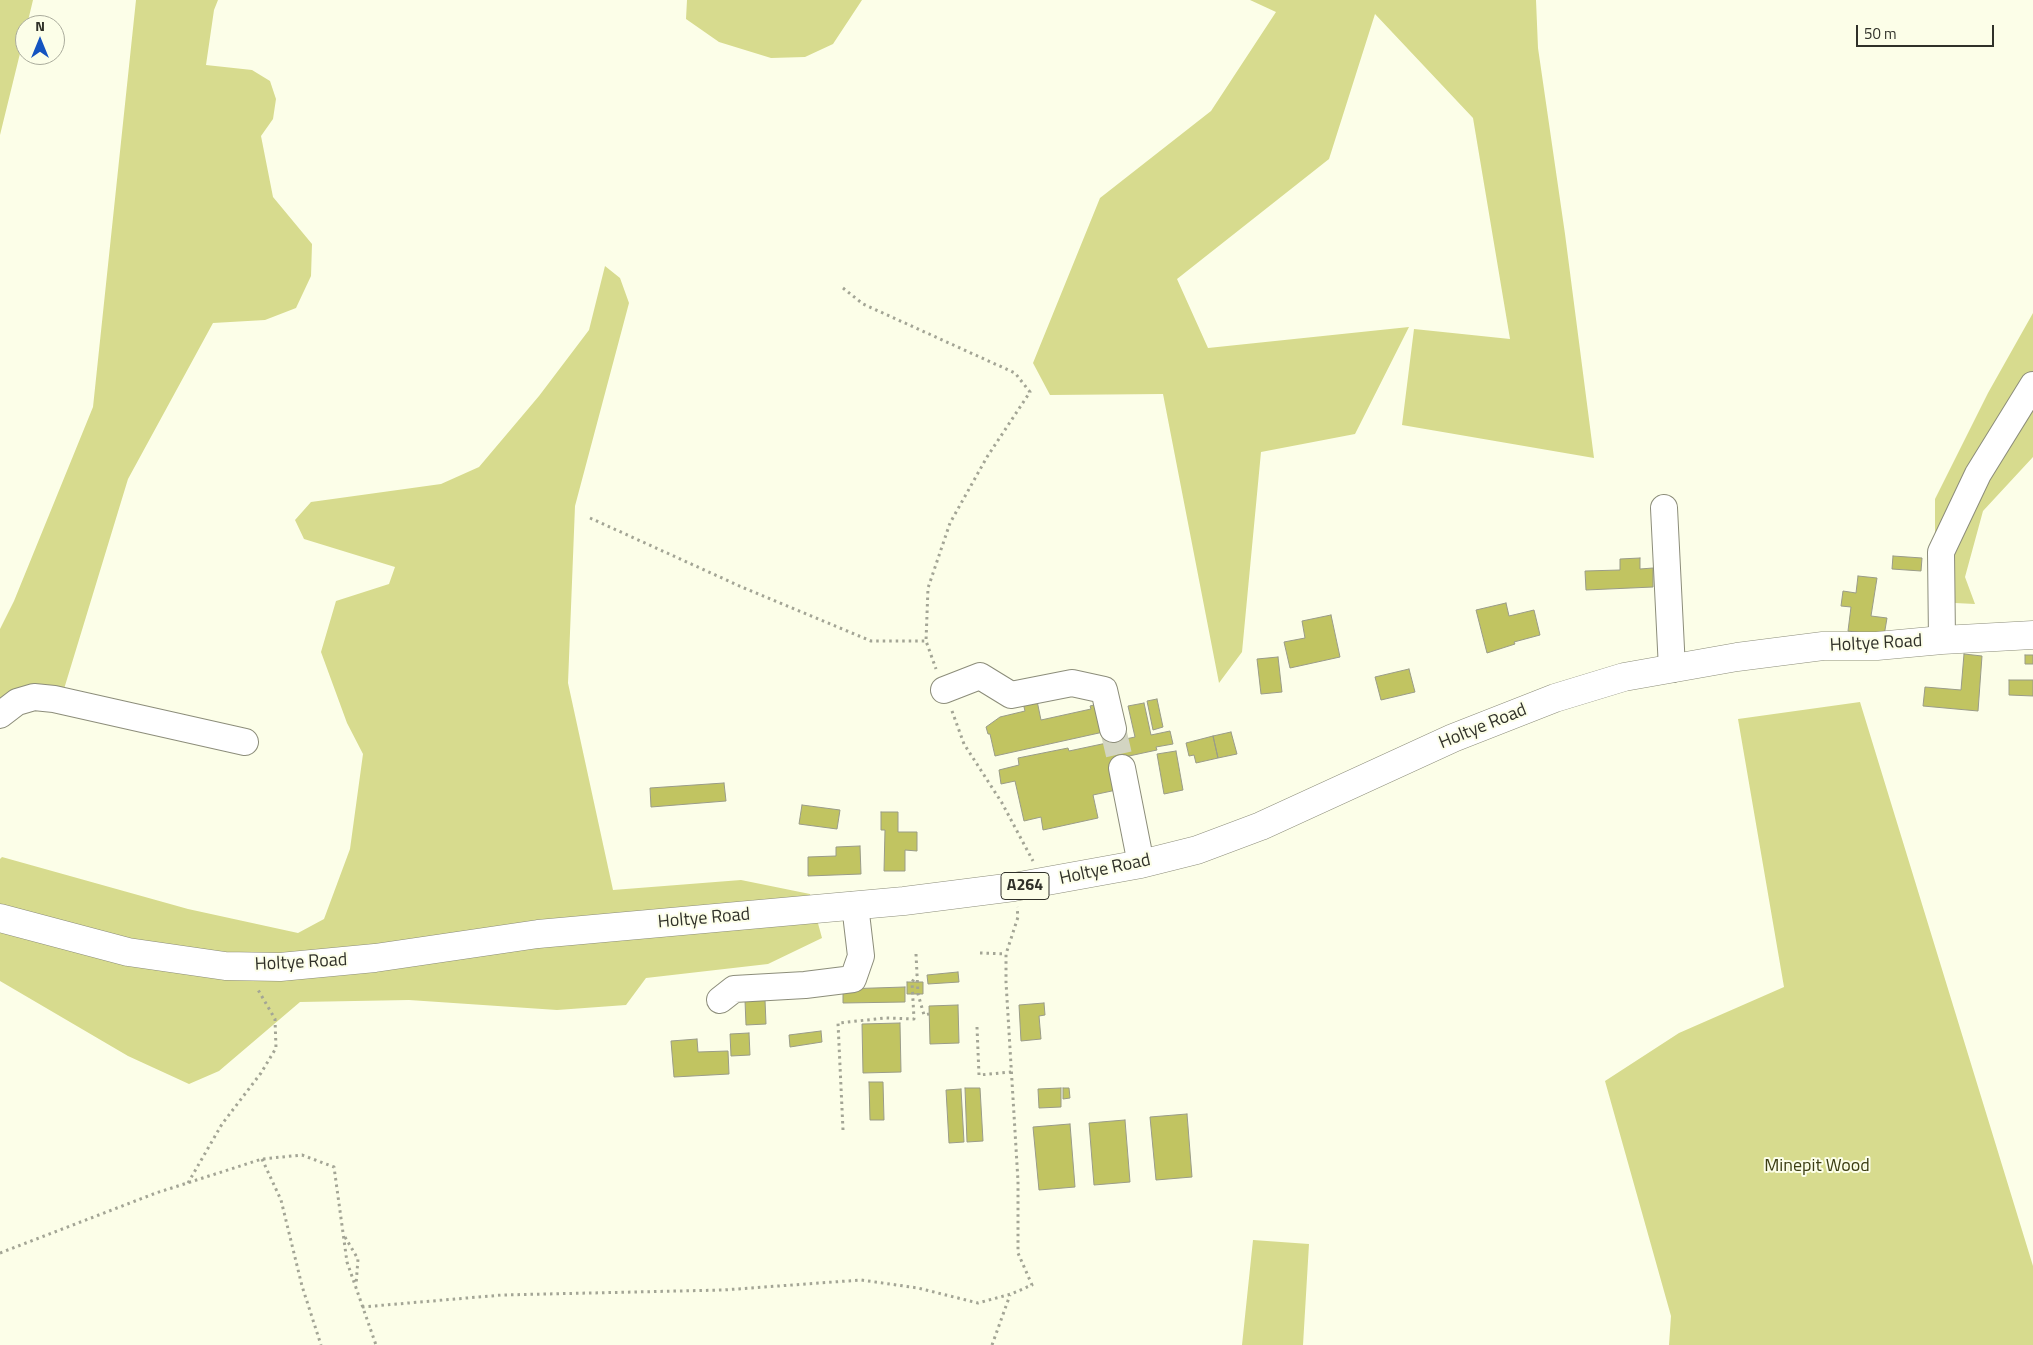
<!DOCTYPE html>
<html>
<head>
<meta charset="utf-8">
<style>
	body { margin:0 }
	#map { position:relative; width:2033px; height:1345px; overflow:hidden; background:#fcfee8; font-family:"Titillium Web",sans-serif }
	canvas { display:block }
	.north { position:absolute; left:15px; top:15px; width:50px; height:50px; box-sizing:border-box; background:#fcfee8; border:1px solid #aaac9c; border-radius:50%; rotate:0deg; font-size:14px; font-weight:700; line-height:20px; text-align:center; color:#303129 }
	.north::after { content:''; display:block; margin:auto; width:18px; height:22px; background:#1554c0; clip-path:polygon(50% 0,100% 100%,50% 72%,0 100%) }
	.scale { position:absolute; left:1856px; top:25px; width:138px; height:22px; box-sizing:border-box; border:2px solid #303129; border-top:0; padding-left:6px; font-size:15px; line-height:18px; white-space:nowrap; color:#303129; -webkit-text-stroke:4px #fcfee8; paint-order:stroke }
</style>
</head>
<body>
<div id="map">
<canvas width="2033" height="1345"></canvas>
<div class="north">N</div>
<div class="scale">50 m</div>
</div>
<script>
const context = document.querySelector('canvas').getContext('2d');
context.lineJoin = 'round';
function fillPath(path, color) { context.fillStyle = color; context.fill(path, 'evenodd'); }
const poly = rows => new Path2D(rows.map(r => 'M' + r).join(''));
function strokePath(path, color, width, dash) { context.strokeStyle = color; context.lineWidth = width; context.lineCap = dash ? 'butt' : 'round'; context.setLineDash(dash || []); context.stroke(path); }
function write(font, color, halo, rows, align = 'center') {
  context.font = font + ' "Titillium Web",sans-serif'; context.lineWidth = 4; context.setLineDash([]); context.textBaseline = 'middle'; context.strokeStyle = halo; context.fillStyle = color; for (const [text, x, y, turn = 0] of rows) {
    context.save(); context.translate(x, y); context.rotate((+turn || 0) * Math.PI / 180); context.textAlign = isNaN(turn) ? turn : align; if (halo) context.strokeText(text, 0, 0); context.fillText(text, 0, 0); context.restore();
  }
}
const green = poly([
	[0,0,33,0,27,25,25,25,25,33,0,135],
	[136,0,218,0,214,10,206,65,252,70,270,81,276,99,273,119,261,136,273,197,312,244,311,276,296,308,265,320,213,323,128,479,64,689,0,701,0,629,14,601,93,407],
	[687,0,862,0,833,44,805,57,771,58,719,42,686,19],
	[1250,0,1536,0,1538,48,1565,234,1594,458,1402,425,1414,329,1510,339,1473,118,1375,14,1329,159,1177,279,1208,348,1409,327,1355,434,1261,452,1242,652,1219,683,1163,394,1050,395,1033,363,1100,198,1211,111,1276,12],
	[605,266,620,278,629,303,575,506,568,683,613,890,741,880,810,894,822,938,768,964,646,978,626,1005,557,1010,409,1000,300,1002,219,1071,189,1084,128,1056,0,981,0,859,2,857,188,909,298,933,324,919,350,849,363,754,347,723,321,652,336,601,389,584,395,567,304,539,295,520,311,502,441,484,479,467,539,396,589,330],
	[2033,313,2033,457,1983,511,1965,577,1975,604,1935,602,1935,499,1988,393],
	[1860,702,2033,1266,2033,1345,1669,1345,1671,1316,1605,1081,1679,1033,1784,987,1738,719],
	[1253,1240,1309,1244,1303,1345,1242,1345]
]);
const building = poly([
	[1893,556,1922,558,1921,571,1892,569,1893,556],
	[1640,558,1640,569,1653,568,1653,587,1586,590,1585,571,1620,570,1620,559,1640,558],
	[1858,576,1877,578,1871,616,1887,618,1884,636,1848,631,1851,607,1841,606,1843,591,1856,593,1858,576],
	[1506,603,1509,616,1534,610,1540,635,1514,642,1515,644,1487,653,1476,610,1506,603],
	[1331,615,1340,657,1290,668,1284,642,1305,638,1302,621,1331,615],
	[1964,654,1982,656,1978,711,1923,706,1925,687,1961,690,1964,654],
	[2025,655,2033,655,2033,664,2025,664,2025,655],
	[1278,657,1282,692,1261,694,1257,659,1278,657],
	[1409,669,1415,692,1381,700,1375,677,1409,669],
	[2009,680,2033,680,2033,696,2009,695,2009,680],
	[1036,696,1041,720,1091,709,1090,706,1102,703,1108,731,995,756,990,734,988,734,986,727,1000,717,1025,711,1022,699,1036,696],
	[1157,699,1163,727,1153,730,1147,701,1157,699],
	[1144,703,1151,735,1170,731,1173,744,1156,747,1157,750,1115,759,1121,789,1093,795,1098,818,1043,830,1041,817,1024,821,1015,781,1001,784,999,770,1019,765,1018,758,1068,748,1069,751,1135,737,1128,706,1144,703],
	[1231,732,1237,754,1218,758,1213,736,1231,732],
	[1213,736,1218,758,1196,763,1194,755,1189,756,1186,743,1213,736],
	[1176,751,1183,790,1164,794,1157,754,1176,751],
	[724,783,726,801,651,807,650,788,724,783],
	[802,805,840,810,837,829,799,824,802,805],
	[881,812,898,812,898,832,917,832,917,851,905,850,905,871,884,871,885,830,881,830,881,812],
	[860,846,861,874,808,876,808,857,836,856,836,847,860,846],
	[958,972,959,982,928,984,927,975,958,972],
	[907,982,923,982,923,994,907,994,907,982],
	[905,987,905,1002,843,1003,843,989,905,987],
	[745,1000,765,1000,766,1024,746,1025,745,1000],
	[1044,1003,1045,1015,1039,1016,1041,1039,1021,1041,1019,1005,1044,1003],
	[958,1005,959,1043,930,1044,929,1006,958,1005],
	[900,1023,901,1072,863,1073,862,1024,900,1023],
	[821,1031,822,1042,790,1047,789,1035,821,1031],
	[749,1033,750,1055,731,1056,730,1034,749,1033],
	[697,1039,698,1052,728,1051,729,1074,674,1077,671,1041,697,1039],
	[869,1082,883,1082,884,1120,870,1120,869,1082],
	[965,1088,980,1088,983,1141,967,1142,965,1088],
	[1061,1088,1061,1107,1039,1108,1038,1089,1061,1088],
	[1063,1088,1069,1088,1070,1098,1063,1099,1063,1088],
	[961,1089,964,1142,949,1143,946,1090,961,1089],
	[1187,1114,1192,1177,1156,1180,1150,1117,1187,1114],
	[1125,1120,1130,1182,1094,1185,1089,1123,1125,1120],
	[1070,1124,1075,1187,1039,1190,1033,1127,1070,1124]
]);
const minorTunnel = poly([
	[1113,729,1122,768]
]);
const path = poly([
	[843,288,863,304,1015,373,1030,392,987,457,950,523,928,588,926,641,936,669],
	[590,518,744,588,871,641,926,641],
	[952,711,964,744,1002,803,1033,861],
	[980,953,1006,954],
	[916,954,918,994,924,1015,929,1014],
	[977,1027,979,1075,1011,1072],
	[843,1130,838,1023,886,1018,914,1019,912,982,916,976],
	[262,1159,281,1200,302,1286,321,1345],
	[188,1183,222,1124,261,1073,276,1048,275,1019,257,988],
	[345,1237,358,1259,356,1285],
	[0,1253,156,1193,262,1159,302,1155,334,1167,347,1262,376,1345],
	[362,1307,502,1295,723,1290,861,1280,918,1288,978,1303,1011,1294,1032,1285,1018,1253,1018,1181,1006,982,1006,954,1018,917,1017,907],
	[992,1345,1010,1295]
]);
const minor = poly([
	[1664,508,1672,669],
	[1942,640,1941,552,1978,474,2033,385],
	[944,690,980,676,1011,695,1072,683,1104,690,1113,729],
	[0,715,17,702,34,697,54,699,245,742],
	[1122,768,1141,864],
	[720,1000,734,989,805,985,853,979,861,956,855,905]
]);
const major = poly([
	[0,918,128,952,225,966,280,967,375,958,538,934,904,901,1014,887,1141,864,1197,850,1261,826,1453,738,1555,698,1624,677,1737,657,1823,646,1877,646,1942,640,2033,635]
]);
const shields = [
	[1025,886,48]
];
const shieldNames = [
	["A264",1025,886]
];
const streetNames = [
	["Holtye Road",1876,644,-3],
	["Holtye Road",1483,727,-22],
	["Holtye Road",1105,870,-12],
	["Holtye Road",704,919,-5],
	["Holtye Road",301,963,-3]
];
const parkNames = [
	["Minepit Wood",1817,1167]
];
fillPath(green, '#d7db8e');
fillPath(building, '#c1c461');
strokePath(building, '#9a9c88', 1);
strokePath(minorTunnel, '#d3d5c2', 26, [26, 13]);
strokePath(minor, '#8c8d7a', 28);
strokePath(major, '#8c8d7a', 29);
strokePath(path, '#a3a595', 3, [2.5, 4]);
strokePath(minor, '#fff', 26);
strokePath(major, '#fff', 28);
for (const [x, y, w] of shields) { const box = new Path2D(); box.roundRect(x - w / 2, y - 13.5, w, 27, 4); context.fillStyle = '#fcfee8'; context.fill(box); strokePath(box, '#303129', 1); }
write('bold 16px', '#303129', null, shieldNames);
write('18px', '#303129', '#fcfee8', streetNames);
write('18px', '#3b3d13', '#fcfee8', parkNames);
</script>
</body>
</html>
